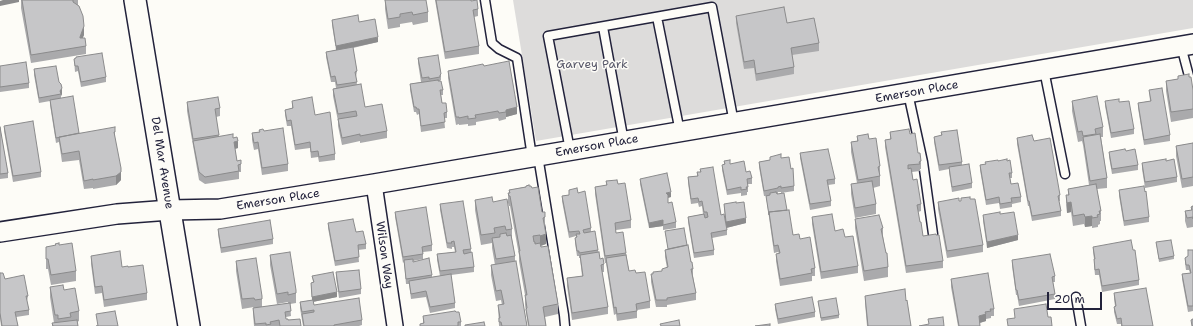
<!DOCTYPE html>
<html>
<head>
<meta charset="utf-8">
<style>
	body { margin:0 }
	#map { position:relative; width:1193px; height:326px; overflow:hidden; background:#fdfcf7; font-family:"Shantell Sans",sans-serif }
	canvas { display:block }
	.scale { position:absolute; left:1047px; top:292px; width:55px; height:18px; box-sizing:border-box; border:2px solid #22223b; border-top:0; padding-left:5px; font-size:12px; line-height:14px; white-space:nowrap; color:#22223b; -webkit-text-stroke:3px #fdfcf7; paint-order:stroke }
</style>
</head>
<body>
<div id="map">
<canvas width="1193" height="326"></canvas>
<div class="scale">20 m</div>
</div>
<script>
const context = document.querySelector('canvas').getContext('2d');
context.lineJoin = 'round';
function fillPath(path, color) { context.fillStyle = color; context.fill(path, 'evenodd'); }
const poly = rows => new Path2D(rows.map(r => 'M' + r).join(''));
function strokePath(path, color, width, dash) { context.strokeStyle = color; context.lineWidth = width; context.lineCap = dash ? 'butt' : 'round'; context.setLineDash(dash || []); context.stroke(path); }
function write(font, color, halo, rows, align = 'center') {
  context.font = font + ' "Shantell Sans",sans-serif'; context.lineWidth = 3; context.setLineDash([]); context.textBaseline = 'middle'; context.strokeStyle = halo; context.fillStyle = color; for (const [text, x, y, turn = 0] of rows) {
    context.save(); context.translate(x, y); context.rotate((+turn || 0) * Math.PI / 180); context.textAlign = isNaN(turn) ? turn : align; if (halo) context.strokeText(text, 0, 0); context.fillText(text, 0, 0); context.restore();
  }
}
const green = poly([
	[513,0,1193,0,1193,28,536,141]
]);
const service = poly([
	[485,0,492,43,499,49,517,58,532,157],
	[657,17,680,132],
	[603,27,624,142],
	[1181,46,1193,91],
	[1044,70,1065,174],
	[908,93,923,162,933,234],
	[570,150,548,36,712,7,734,123],
	[538,156,564,315,565,326],
	[1076,297,1081,326]
]);
const minor = poly([
	[374,184,395,326]
]);
const tertiary = poly([
	[0,232,117,214,170,210,220,209,374,184,1193,44]
]);
const secondary = poly([
	[135,0,189,326]
]);
const wall = poly([
	[21,0,78,0,78,6,84,35,82,38,86,46,86,54,31,63,21,8],
	[385,0,428,12,428,22,413,25,412,22,400,24,400,27,388,29,385,9],
	[435,0,471,0,478,9,478,16,474,17,479,46,479,54,445,59],
	[736,16,787,23,819,43,819,51,792,55,794,67,794,74,756,81,754,68,744,69,736,23],
	[332,20,359,22,378,42,353,48,357,71,356,77,357,85,365,107,387,131,387,138,360,143,360,141,342,145,338,126,338,121,333,96,333,89,336,88,335,82,331,82,326,57,326,52,336,50,332,25],
	[418,58,441,74,441,80,440,80,440,81,443,90,443,95,441,95,442,103,447,112,447,118,444,118,445,128,421,132,419,114,417,115,416,112,414,112,410,90,410,84,421,82,418,63],
	[74,59,106,77,106,82,81,87,78,71,75,72],
	[0,66,29,83,29,88,0,92],
	[484,66,517,114,506,117,506,119,499,121,498,118,476,122,476,125,468,126,468,124,459,125,459,124,456,125,448,78,448,71],
	[34,69,59,82,62,94,61,96,61,98,79,133,115,132,115,138,121,176,121,180,116,185,93,189,93,188,84,189,79,160,62,162,59,142,56,143,50,105,50,101,39,103,34,75],
	[1178,76,1193,90,1193,118,1171,122,1166,91,1166,81,1178,79],
	[1149,90,1170,135,1170,141,1144,145,1138,108,1138,103,1150,101],
	[292,101,335,154,335,160,319,162,318,157,311,158,310,148,295,150,291,126,287,126,285,115,285,110,292,108],
	[1072,101,1103,127,1103,137,1101,137,1107,178,1107,188,1097,189,1101,211,1101,221,1100,221,1100,224,1098,225,1098,227,1092,228,1092,226,1085,227,1084,224,1073,226,1071,212,1067,213,1066,205,1066,195,1068,195,1068,189,1089,185,1083,145,1082,141,1078,142,1072,111],
	[1105,101,1119,102,1134,129,1134,134,1111,138,1105,106],
	[187,102,220,108,220,116,216,117,219,136,233,138,238,148,235,149,237,161,241,164,241,172,239,172,239,179,205,184,199,180,187,111],
	[4,126,41,172,41,177,13,182,4,131],
	[0,127,8,173,8,178,0,179],
	[264,131,288,164,288,171,262,175,258,149,254,150,252,140,252,133],
	[890,132,910,134,921,161,921,169,920,169,920,171,912,172,913,180,921,204,921,211,918,212,920,222,923,236,943,261,943,268,906,273,885,147,885,140,890,139],
	[941,132,962,162,962,165,972,183,972,188,952,192,949,172,949,169,939,171,934,142,934,137,941,136],
	[857,136,869,139,880,166,880,186,873,188,876,204,876,214,855,218,851,194,851,184,857,183,851,152,851,142,857,141],
	[1017,138,1034,141,1060,195,1060,201,1059,201,1061,211,1061,216,1032,221,1029,206,1028,206,1017,144],
	[1193,143,1193,186,1182,188,1176,156,1176,146],
	[1126,151,1138,165,1138,170,1112,174,1109,157,1109,152],
	[800,153,835,179,835,184,828,185,831,201,831,206,810,210,800,158],
	[770,157,781,158,794,186,794,191,781,193,781,192,778,192,778,194,787,210,793,235,800,239,815,268,815,276,812,276,812,281,780,286,776,261,776,254,779,253,778,252,774,253,766,196,764,196,759,167,759,162,770,160],
	[724,161,746,172,752,178,752,184,748,184,748,192,747,192,747,195,741,196,741,193,727,195,722,170,722,165,724,165],
	[998,161,1012,173,1012,178,1010,178,1011,184,1021,197,1021,202,1012,204,1012,207,1000,209,999,203,986,205,980,170,980,165],
	[1166,161,1177,177,1177,182,1145,188,1142,169,1142,163],
	[700,169,721,215,727,230,727,235,712,238,714,250,714,255,694,258,688,222,688,217,703,214,702,206,699,207,698,203,691,204,688,183,688,177,697,176,697,172,700,172],
	[640,179,671,197,668,198,668,203,676,222,676,228,663,230,663,226,649,228,640,184],
	[606,181,618,184,631,220,631,228,616,230,616,233,626,253,629,271,636,273,650,301,650,308,637,310,637,318,617,321,616,314,614,315,606,263,605,263,595,194,595,187,606,186],
	[529,186,532,188,542,212,545,217,545,227,546,244,541,246,558,304,558,314,545,317,546,326,528,326,525,305,525,295,519,261,519,255,510,206,509,206,508,203,508,193,509,193,509,190],
	[569,190,578,193,591,228,591,232,598,250,600,259,604,264,604,272,602,272,608,307,608,314,572,320,567,286,567,278,582,276,580,258,579,258,579,256,577,256,575,243,575,238,576,238,576,236,569,238,562,201,562,196,569,195],
	[1119,190,1149,217,1149,222,1124,226,1119,196],
	[961,198,983,245,983,252,947,258,938,209,938,202,961,201],
	[475,200,493,202,512,229,512,239,515,256,515,261,527,326,499,326,498,305,502,305,501,300,496,301,491,275,491,265,495,265,492,248,492,243,481,245,475,210],
	[440,204,471,249,471,253,474,267,474,272,451,275,455,303,455,308,430,313,426,297,411,299,409,284,406,284,404,262,403,263,395,217,395,212,432,245,432,251,423,252,423,259,413,261,413,262,432,275,432,277,440,276,437,260,437,254,455,252,454,247,452,247,452,249,447,248,440,210],
	[724,204,746,223,726,228,724,209],
	[1193,206,1193,229,1193,227,1187,228,1185,221,1185,211,1191,210,1191,207],
	[983,215,1018,240,987,248,983,221],
	[812,217,835,231,845,237,858,266,858,273,821,279,812,224],
	[855,219,883,228,883,236,888,267,888,277,864,281,855,228],
	[328,223,356,232,366,244,366,249,358,250,359,262,335,266,328,228],
	[218,229,273,239,273,244,221,253,218,234],
	[665,231,687,245,691,262,693,269,693,276,696,293,696,300,667,305,667,307,656,307,651,282,651,274,662,271,667,268,665,257,665,250,668,249],
	[1156,242,1174,256,1174,259,1159,262],
	[59,245,76,271,76,281,51,285,48,269,46,269,46,247],
	[1093,247,1139,280,1139,285,1102,292,1099,275,1095,275,1094,265,1094,259,1093,252],
	[1188,250,1193,250,1193,311,1188,312,1182,279,1182,274,1190,273,1189,270,1186,270,1185,263,1185,258,1188,256],
	[270,255,296,290,296,303,290,304,291,316,286,317,286,319,288,320,301,326,254,326,253,313,253,308,254,307,242,309,236,271,236,261,262,296,262,307,288,303,288,302,277,304,270,265],
	[91,256,122,267,128,267,147,293,147,300,104,307,102,293,95,294,91,264],
	[1012,260,1055,276,1055,282,1053,282,1055,294,1055,299,1019,306,1017,295,1016,295,1012,266],
	[336,272,361,289,361,294,339,298,336,278],
	[0,273,5,279,28,296,27,301,29,310,29,315,16,317,18,326,1,326,0,318],
	[312,276,337,297,313,302,314,305,362,320,362,325,359,326,303,326,300,308,300,302,312,300,311,288,311,283,313,282],
	[951,279,994,309,994,316,991,316,991,318,986,319,986,321,980,323,980,326,958,326,951,287],
	[50,287,64,290,79,311,79,321,77,322,78,326,52,326,52,323,54,323,50,297],
	[1114,293,1153,326,1121,326,1121,324,1117,324,1114,312,1114,307,1115,306,1114,299],
	[865,296,906,301,911,326,867,326,865,303],
	[818,301,839,315,839,318,821,321],
	[775,304,815,312,815,317,778,324,775,309],
	[423,316,461,322,461,326,420,326,420,324,423,324]
]);
const shadedWall = poly([
	[3,0,19,0,19,2,0,6,0,1],
	[84,26,84,35,80,45,80,37],
	[378,37,378,42,336,51,336,46],
	[62,88,62,94,61,96,60,91],
	[517,107,517,114,506,117,506,110],
	[238,141,238,148,234,149,234,142],
	[121,168,121,180,116,185,116,176],
	[671,192,671,197,666,198,666,193],
	[1071,202,1071,212,1067,213,1067,203],
	[1092,216,1092,226,1085,227,1085,217],
	[746,218,746,223,726,228,726,222],
	[663,220,663,226,649,228,649,223],
	[546,234,546,244,540,246,540,236],
	[1018,235,1018,240,987,248,987,242],
	[337,292,337,297,312,302,312,297],
	[986,314,986,321,979,323,979,316]
]);
const building = poly([
	[22,0,73,0,73,2,79,6,83,16,84,26,80,37,80,38,85,38,86,46,31,55,22,0],
	[385,0,426,0,428,12,413,15,412,12,400,14,400,17,388,19,385,0],
	[436,0,471,0,471,1,477,0,478,9,473,10,479,46,445,52,436,0],
	[784,7,787,23,814,18,819,43,791,48,794,67,756,74,754,60,744,62,736,16,784,7],
	[358,15,359,22,375,19,378,37,336,46,332,20,358,15],
	[353,47,357,71,355,72,357,82,337,85,335,76,331,77,326,52,353,47],
	[102,53,106,77,81,82,78,66,75,66,74,59,76,58,76,57,102,53],
	[438,55,441,74,440,75,440,77,429,79,429,77,422,78,418,58,438,55],
	[509,61,517,107,506,110,506,112,499,113,498,111,475,115,476,118,468,119,468,116,459,118,459,117,456,117,448,71,483,64,484,66,509,61],
	[26,62,29,83,0,87,0,66,26,62],
	[56,66,59,82,61,84,62,88,60,91,61,94,39,98,34,69,56,66],
	[1189,74,1189,77,1191,77,1193,90,1193,109,1171,112,1166,81,1178,79,1178,76,1189,74],
	[438,80,438,81,441,81,443,90,440,90,442,103,446,103,447,112,444,113,445,122,421,126,419,109,417,109,416,107,414,107,410,84,438,80],
	[361,84,365,107,382,104,387,131,360,136,360,134,342,138,338,119,357,116,356,111,338,114,333,89,361,84],
	[1162,88,1170,135,1144,140,1138,103,1151,101,1149,90,1162,88],
	[73,96,79,133,56,138,50,100,73,96],
	[1097,96,1103,127,1095,129,1096,134,1083,136,1082,131,1078,132,1072,101,1097,96],
	[218,97,220,108,215,109,219,135,193,139,187,102,218,97],
	[312,97,315,115,330,112,335,154,319,157,318,151,311,152,310,142,295,145,291,120,287,121,285,110,293,108,292,101,312,97],
	[1119,99,1119,102,1129,101,1134,129,1111,133,1105,101,1119,99],
	[33,121,41,172,13,176,4,126,33,121],
	[0,127,8,173,0,174,0,127],
	[115,127,115,132,114,132,121,168,121,172,116,176,93,180,93,179,84,181,79,151,62,154,59,137,115,127],
	[283,128,288,164,262,168,258,142,254,143,252,133,260,132,259,130,263,129,264,131,283,128],
	[909,129,910,134,915,133,918,153,920,153,921,161,919,162,920,164,908,165,908,169,911,168,913,180,917,179,921,204,917,205,920,222,921,222,923,236,936,234,936,235,939,235,943,261,906,266,885,140,891,139,890,132,909,129],
	[957,130,962,162,939,165,934,137,942,135,941,132,957,130],
	[233,134,233,138,237,137,238,141,234,142,237,161,241,160,241,164,238,165,239,171,205,177,199,172,193,141,233,134],
	[868,134,869,139,876,138,880,166,878,167,880,176,858,180,851,142,858,141,857,136,868,134],
	[1100,134,1107,178,1090,181,1083,137,1100,134],
	[1032,135,1034,141,1050,138,1060,195,1058,196,1061,211,1032,216,1029,201,1028,201,1017,138,1032,135],
	[1193,143,1193,177,1182,179,1176,146,1193,143],
	[828,149,835,179,827,180,831,201,810,204,800,153,828,149],
	[1125,149,1126,151,1135,149,1138,165,1112,169,1109,152,1125,149],
	[781,154,781,158,789,157,791,169,793,168,794,186,781,188,781,186,778,187,778,188,764,191,759,162,770,160,770,157,781,154],
	[1007,159,1007,161,1010,160,1012,173,1009,173,1011,184,1018,183,1021,197,1011,198,1012,202,1000,204,999,197,986,200,980,165,986,164,985,162,998,160,998,161,1007,159],
	[1166,159,1166,161,1174,159,1177,177,1145,182,1142,163,1166,159],
	[730,160,730,164,744,161,746,172,750,171,752,178,747,179,748,187,746,187,747,189,741,190,741,187,727,190,722,165,725,164,724,161,730,160],
	[969,164,972,183,952,187,949,167,969,164],
	[713,167,721,215,724,214,727,230,711,233,714,250,694,253,688,217,704,214,705,218,708,217,707,212,704,212,702,201,699,202,698,198,691,199,688,177,698,176,697,172,701,172,700,169,713,167],
	[667,173,671,192,666,193,668,195,668,203,672,202,676,222,663,225,663,220,649,223,640,179,667,173],
	[617,180,618,184,625,183,631,220,615,223,616,233,623,232,626,253,605,256,595,187,607,185,606,181,617,180],
	[872,181,876,204,855,208,851,184,872,181],
	[1096,184,1101,211,1099,211,1100,214,1097,215,1098,217,1092,218,1092,216,1085,217,1084,214,1073,216,1071,202,1067,203,1066,195,1069,195,1068,189,1096,184],
	[529,185,529,186,531,186,532,188,538,187,542,212,545,212,545,217,543,218,546,234,540,236,540,235,533,236,534,242,535,242,535,244,540,243,541,247,548,246,558,304,543,307,546,326,529,326,526,309,527,308,525,295,527,295,519,251,520,251,510,196,509,196,508,193,510,193,509,190,526,187,526,186,529,185],
	[1144,186,1145,192,1146,191,1149,217,1124,221,1119,190,1144,186],
	[577,188,578,193,585,191,591,228,583,230,584,233,595,231,598,250,579,253,579,251,577,251,575,238,577,237,576,234,580,234,579,231,569,232,562,196,569,195,569,190,577,188],
	[776,192,777,194,784,193,787,210,769,212,769,215,766,196,770,195,770,193,776,192],
	[492,197,493,202,507,199,512,229,506,230,505,226,494,228,495,233,481,235,475,200,492,197],
	[970,197,970,199,975,199,983,245,947,251,938,202,959,198,959,201,961,201,961,198,970,197],
	[463,201,471,249,463,250,464,254,472,252,474,267,440,271,437,254,456,252,454,241,451,242,452,243,447,243,440,204,463,201],
	[736,202,736,203,744,202,746,218,726,222,724,204,736,202],
	[1193,206,1193,219,1193,217,1187,218,1185,211,1192,210,1191,207,1193,206],
	[426,207,432,245,422,247,423,254,403,257,395,212,426,207],
	[789,210,793,235,799,234,800,239,810,237,815,268,811,269,812,273,780,279,776,254,780,253,778,245,774,246,769,212,789,210],
	[1000,212,1000,214,1014,212,1018,235,987,242,983,215,1000,212],
	[832,214,835,231,843,229,845,237,853,236,858,266,821,272,812,217,832,214],
	[879,215,883,228,881,229,886,253,887,253,888,267,864,271,855,219,879,215],
	[353,219,356,232,363,231,366,244,358,245,359,257,335,261,328,223,353,219],
	[270,220,273,239,221,248,218,229,270,220],
	[684,228,687,245,668,249,665,231,684,228],
	[506,233,507,236,511,235,515,256,496,259,492,238,500,237,500,234,506,233],
	[1131,240,1133,250,1135,250,1139,280,1102,286,1099,269,1095,270,1094,259,1095,259,1093,247,1131,240],
	[1171,240,1174,256,1159,259,1156,242,1171,240],
	[59,243,59,245,72,243,76,271,51,275,48,259,46,259,46,247,56,245,55,244,59,243],
	[688,245,691,262,692,262,693,269,691,269,696,293,667,298,667,300,656,300,651,274,653,274,653,272,662,271,662,269,668,267,665,250,688,245],
	[1188,250,1193,250,1193,306,1188,306,1182,274,1191,273,1189,265,1186,265,1185,258,1188,256,1188,250],
	[120,251,122,267,128,266,128,267,143,265,147,293,104,300,102,286,95,287,91,256,120,251],
	[290,252,296,290,296,293,288,295,288,292,277,294,270,255,290,252],
	[599,252,600,259,603,258,604,264,601,265,608,307,572,313,567,278,583,276,580,255,599,252],
	[1050,254,1055,276,1052,277,1055,294,1019,300,1017,290,1016,290,1012,260,1050,254],
	[626,255,629,271,635,270,636,273,645,272,650,301,636,304,637,311,617,314,616,307,614,308,606,258,626,255],
	[256,258,262,296,262,299,255,300,254,298,242,299,236,261,256,258],
	[429,258,432,275,406,279,404,260,413,259,413,262,429,258],
	[516,261,527,326,502,326,501,322,499,322,499,318,500,318,498,305,504,304,501,290,496,291,491,265,516,261],
	[359,270,361,289,339,292,336,272,359,270],
	[333,272,337,292,312,297,311,283,314,282,312,276,333,272],
	[0,273,3,273,5,279,24,275,28,296,26,296,29,310,15,312,18,326,2,326,0,313,0,273],
	[988,273,994,309,990,309,991,311,985,312,986,314,979,316,980,326,959,326,951,279,988,273],
	[451,274,455,303,430,307,426,291,411,294,409,281,451,274],
	[63,285,64,290,75,288,79,311,70,313,71,317,58,319,58,315,55,315,50,287,63,285],
	[1146,288,1153,326,1122,326,1121,318,1117,319,1114,307,1116,306,1114,293,1146,288],
	[905,289,906,301,907,300,911,326,868,326,865,296,905,289],
	[812,297,815,312,778,319,775,304,812,297],
	[359,298,362,320,334,325,334,326,304,326,302,314,314,312,314,310,302,312,300,302,313,300,314,305,359,298],
	[836,298,839,315,821,318,818,301,836,298],
	[290,303,291,311,285,312,286,319,288,319,288,320,300,319,301,326,280,326,279,320,270,322,271,324,266,325,266,323,255,324,253,308,290,303],
	[1046,304,1048,317,1051,317,1052,326,1008,326,1007,319,1015,318,1014,309,1046,304],
	[115,311,118,326,96,326,98,326,96,314,115,311],
	[455,311,456,312,459,312,461,322,458,322,458,326,420,326,420,324,424,323,423,316,455,311],
	[943,317,944,326,919,326,929,324,928,319,943,317],
	[1193,319,1193,326,1192,326,1191,320,1193,319],
	[77,320,78,326,53,326,52,323,77,320],
	[679,320,680,326,661,326,660,324,679,320],
	[484,322,485,326,465,326,465,325,484,322],
	[770,324,770,326,755,326,770,324]
]);
const parkNames = [
	["Garvey Park",592,65]
];
const streetNames = [
	["Emerson Place",917,92,-10],
	["Emerson Place",597,146,-10],
	["Del Mar Avenue",162,163,81],
	["Emerson Place",278,200,-9],
	["Wilson Way",384,255,82]
];
fillPath(green, '#dddcdb');
strokePath(service, '#22223b', 11);
strokePath(minor, '#22223b', 18);
strokePath(tertiary, '#22223b', 22);
strokePath(secondary, '#22223b', 24);
strokePath(service, '#fdfcf7', 8);
strokePath(minor, '#fdfcf7', 15);
strokePath(tertiary, '#fdfcf7', 19);
strokePath(secondary, '#fdfcf7', 21);
fillPath(wall, '#aaaaac');
fillPath(shadedWall, '#8b8b8c');
fillPath(building, '#c6c6c8');
strokePath(building, '#8b8b8c', 1);
write('12px', '#5a5a6b', '#fdfcf7', parkNames);
write('12px', '#22223b', '#fdfcf7', streetNames);
</script>
</body>
</html>
